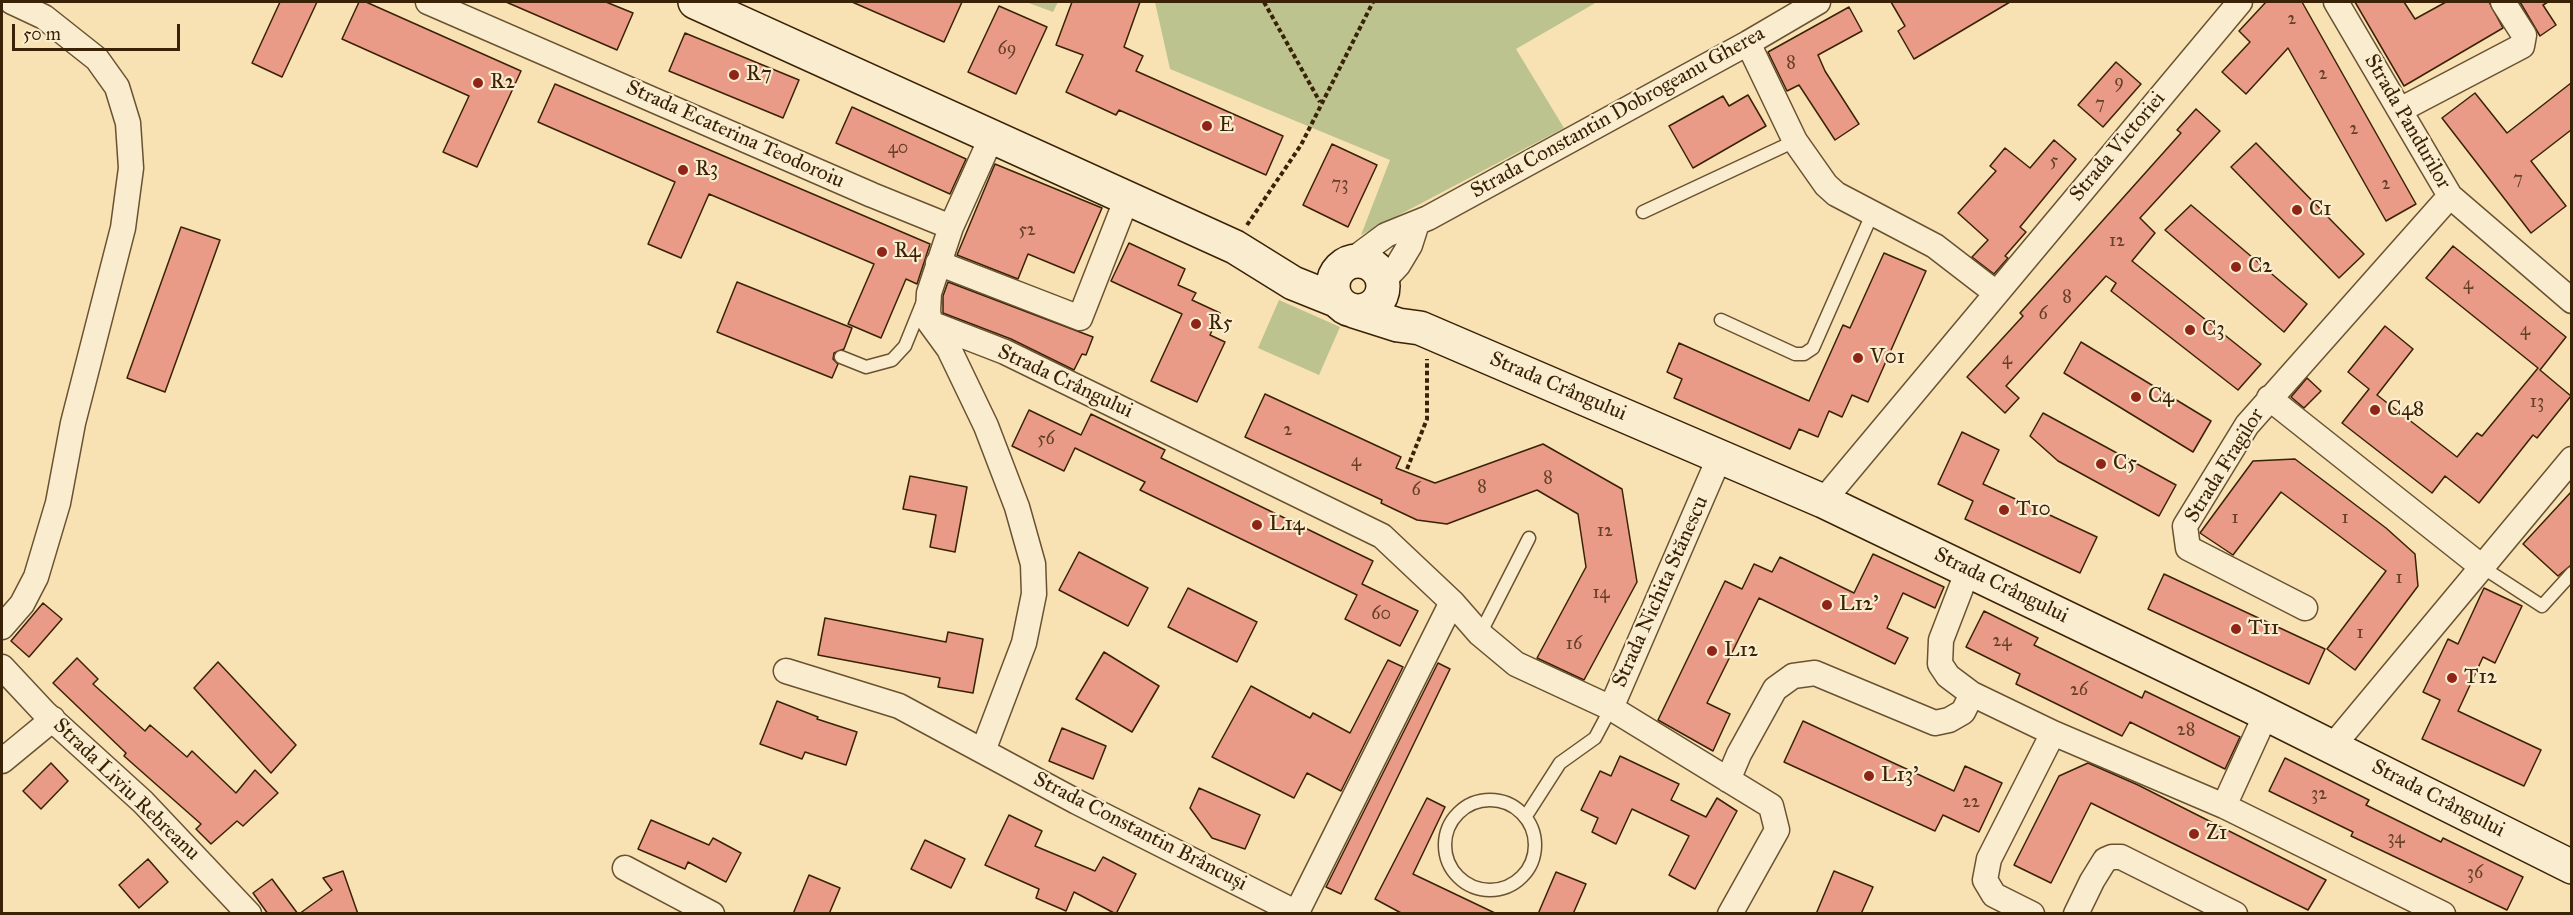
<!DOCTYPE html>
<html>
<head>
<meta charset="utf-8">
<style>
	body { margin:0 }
	#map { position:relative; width:2573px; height:915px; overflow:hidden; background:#f8e2b4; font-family:"IM FELL Great Primer",serif }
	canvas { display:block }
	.frame { position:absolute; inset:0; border:3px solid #392205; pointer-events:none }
	.scale { position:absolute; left:12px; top:24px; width:168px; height:27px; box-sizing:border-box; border:3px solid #392205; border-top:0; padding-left:8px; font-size:18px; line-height:21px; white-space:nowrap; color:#392205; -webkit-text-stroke:4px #faecce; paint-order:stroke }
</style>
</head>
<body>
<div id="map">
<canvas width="2573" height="915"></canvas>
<div class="frame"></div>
<div class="scale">50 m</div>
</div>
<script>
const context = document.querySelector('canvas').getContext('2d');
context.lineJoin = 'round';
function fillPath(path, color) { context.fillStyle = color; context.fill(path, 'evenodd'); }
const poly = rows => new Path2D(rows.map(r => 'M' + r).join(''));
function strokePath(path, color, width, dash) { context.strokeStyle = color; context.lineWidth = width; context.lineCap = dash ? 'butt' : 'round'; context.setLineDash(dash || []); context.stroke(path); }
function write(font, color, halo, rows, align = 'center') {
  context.font = font + ' "IM FELL Great Primer",serif'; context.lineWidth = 4.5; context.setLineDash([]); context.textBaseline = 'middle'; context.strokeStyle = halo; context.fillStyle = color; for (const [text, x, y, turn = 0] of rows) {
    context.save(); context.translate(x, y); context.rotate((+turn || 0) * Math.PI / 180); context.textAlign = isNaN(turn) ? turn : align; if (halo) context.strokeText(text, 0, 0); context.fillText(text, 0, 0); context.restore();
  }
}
const green = poly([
	[1026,2,1058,2,1053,12],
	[1155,2,1597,2,1516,49,1564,128,1361,235,1390,160,1170,69],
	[1279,300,1340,327,1319,375,1258,348]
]);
const building = poly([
	[280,2,317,2,282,77,252,63,280,2],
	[359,2,366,2,521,71,477,167,443,152,469,96,342,39,359,2],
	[506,2,606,2,633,13,617,50,506,2],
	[852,2,962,2,944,42,852,2],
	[1072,2,1140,2,1124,47,1143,56,1136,71,1283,136,1266,175,1119,110,1116,115,1066,92,1083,55,1056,45,1072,2],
	[1891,2,2010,2,1914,59,1898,31,1905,26,1891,2],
	[2266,2,2302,2,2416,204,2386,221,2288,48,2246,94,2222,72,2250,42,2239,31,2266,2],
	[2355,2,2404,2,2415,19,2446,2,2489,2,2503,28,2404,86,2355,2],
	[2520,2,2548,2,2543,5,2556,25,2540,36,2520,2],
	[999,6,1047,27,1016,94,968,72,999,6],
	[1849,7,1862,31,1818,55,1825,71,1859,124,1835,140,1799,85,1787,91,1768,52,1849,7],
	[685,33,799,80,783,118,669,71,685,33],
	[2116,62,2141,84,2103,127,2078,105,2116,62],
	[2571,83,2571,130,2531,161,2566,206,2531,233,2442,118,2475,93,2507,133,2571,83],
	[555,84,930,244,917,284,906,279,881,338,848,324,874,264,709,194,681,258,648,244,675,182,538,122,555,84],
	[1748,95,1766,126,1693,168,1669,126,1723,96,1729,106,1748,95],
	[852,107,966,159,950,194,836,143,852,107],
	[2196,109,2220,131,2140,218,2155,233,2132,261,2261,364,2238,390,2111,291,2116,283,2106,276,2006,386,2019,398,2005,413,1967,377,2023,316,2020,313,2181,133,2177,130,2196,109],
	[2054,140,2076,159,2020,227,2026,232,2005,256,2008,258,1994,274,1972,257,1988,240,1958,213,1996,171,1990,166,2005,148,2030,168,2054,140],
	[2256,143,2364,254,2339,278,2231,167,2256,143],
	[1332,144,1377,165,1348,227,1303,205,1332,144],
	[995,164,1102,208,1074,273,1028,254,1018,279,957,255,995,164],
	[2191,205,2307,304,2284,332,2165,230,2191,205],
	[181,227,220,240,165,392,127,378,181,227],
	[1129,243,1185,269,1178,285,1196,293,1192,300,1220,313,1210,335,1225,342,1197,402,1151,381,1182,314,1111,281,1129,243],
	[2453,246,2566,337,2540,370,2571,396,2537,438,2533,435,2479,503,2445,476,2432,493,2342,423,2369,389,2348,372,2385,326,2413,349,2377,395,2457,457,2477,433,2482,436,2538,368,2426,278,2453,246],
	[1884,253,1926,271,1868,402,1852,395,1842,417,1829,411,1818,437,1799,429,1790,449,1674,398,1682,379,1667,372,1679,343,1809,401,1843,325,1850,328,1884,253],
	[737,282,852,328,844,349,834,353,833,359,838,364,832,378,717,332,737,282],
	[948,282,1093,337,1086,355,1082,354,1074,370,1011,339,943,313,943,296,948,282],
	[2081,342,2211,421,2193,452,2064,373,2081,342],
	[2307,378,2321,391,2304,408,2291,397,2307,378],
	[1265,394,1401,457,1396,468,1435,483,1543,444,1622,489,1637,582,1584,680,1537,658,1586,567,1578,514,1537,490,1447,524,1417,520,1381,503,1382,500,1245,437,1265,394],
	[1029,410,1081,435,1091,414,1165,450,1161,458,1373,561,1362,584,1418,611,1400,646,1345,619,1357,595,1140,490,1145,482,1075,448,1064,471,1012,446,1029,410],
	[2043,413,2176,485,2159,516,2058,461,2030,436,2043,413],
	[1962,432,1999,450,1983,484,2097,537,2080,573,1965,519,1973,501,1938,484,1962,432],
	[2295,459,2386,528,2415,554,2418,586,2355,670,2327,649,2386,571,2281,492,2233,555,2200,533,2253,461,2295,459],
	[910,476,967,487,955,552,930,547,936,515,903,509,910,476],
	[2571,492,2571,565,2558,576,2523,544,2571,492],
	[1079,552,1148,588,1128,626,1059,590,1079,552],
	[1873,554,1944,587,1935,608,1903,593,1887,628,1908,638,1895,664,1759,598,1707,703,1730,714,1713,751,1658,720,1725,581,1742,589,1754,564,1772,572,1780,557,1854,593,1873,554],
	[2164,574,2325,649,2309,684,2148,609,2164,574],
	[1188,588,1257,622,1237,662,1168,627,1188,588],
	[2484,588,2522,606,2495,663,2483,657,2458,711,2541,750,2524,786,2422,739,2440,700,2423,692,2448,639,2458,644,2484,588],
	[43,603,62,619,29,657,11,641,43,603],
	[1984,611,2038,638,2034,645,2142,698,2145,691,2240,737,2225,769,2130,722,2122,736,2016,684,2020,674,1966,647,1984,611],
	[825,618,946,642,948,632,983,639,973,693,938,687,940,678,818,655,825,618],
	[1104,652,1159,686,1132,732,1076,699,1104,652],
	[77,658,98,679,93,684,145,731,150,725,187,757,192,751,236,793,255,770,278,793,243,826,237,821,211,844,196,829,201,824,124,756,126,753,53,683,77,658],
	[1388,660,1403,667,1341,791,1307,773,1294,798,1212,757,1251,686,1310,718,1313,713,1350,733,1388,660],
	[218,662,296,745,271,773,194,688,218,662],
	[1438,663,1450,669,1341,894,1326,887,1438,663],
	[777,701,818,717,817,719,857,732,846,765,805,752,802,759,760,744,777,701],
	[1803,721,1954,791,1965,766,2002,783,1979,832,1943,815,1935,831,1784,762,1803,721],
	[1062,728,1106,746,1093,779,1049,761,1062,728],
	[1620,756,1679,784,1671,800,1706,817,1717,798,1737,811,1695,889,1669,875,1689,836,1632,809,1616,844,1592,832,1598,818,1581,810,1600,771,1611,776,1620,756],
	[2285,758,2369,800,2366,805,2441,842,2443,838,2523,877,2507,910,2351,836,2353,832,2269,791,2285,758],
	[51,763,68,781,41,809,23,791,51,763],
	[2088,763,2138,785,2326,880,2308,910,2091,803,2051,883,2014,865,2059,776,2088,763],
	[1199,788,1260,815,1245,849,1212,838,1190,808,1199,788],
	[1427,798,1445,807,1413,874,1497,914,1403,914,1375,899,1427,798],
	[1009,815,1042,831,1035,846,1095,871,1103,857,1136,874,1116,914,1074,892,1066,911,1036,898,1039,889,985,865,1009,815],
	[651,820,709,845,713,838,741,853,726,882,688,862,685,869,638,849,651,820],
	[925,840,965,859,951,888,911,869,925,840],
	[148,859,168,882,139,908,119,885,148,859],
	[343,871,358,914,299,914,332,890,323,878,343,871],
	[1834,871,1873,887,1861,914,1816,914,1834,871],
	[1556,872,1586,884,1573,914,1538,914,1556,872],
	[809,875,840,888,829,914,793,914,809,875],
	[272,879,298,914,268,914,253,893,272,879]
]);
const path = poly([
	[1264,2,1320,102],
	[1247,225,1301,145,1373,2],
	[1407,469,1427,419,1427,359]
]);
const lane = poly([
	[1643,212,1795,141],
	[1721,320,1795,354,1804,354,1813,348,1873,212],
	[841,357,866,367,892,360,905,346,922,304],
	[2482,567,2542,606,2572,573],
	[1480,634,1529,538],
	'1445 845a45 45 0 1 1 90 0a45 45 0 1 1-90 0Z',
	[1526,816,1560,763,1595,738,1611,708]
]);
const street = poly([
	[428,2,872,195,951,227],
	[2336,2,2450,196,2572,301],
	[1748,43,1795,141,1826,185,1836,194,1935,246,1996,293],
	[2400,110,2522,46,2524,35,2503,2],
	[1351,261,1386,235,1428,218,1748,43,1818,2],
	[938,263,1080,318,1127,198],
	[1383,281,1398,265,1410,245,1417,223],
	[930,323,1005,352,1382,536,1452,602,1297,912],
	[2269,398,2482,567],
	[1720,456,1611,708,1771,806,1777,830,1730,914],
	[1823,501,2240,2],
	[1968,570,1941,640,1940,664,1948,676,1972,694],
	[1452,602,1480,634,1516,664,1611,708],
	[2305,608,2188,548,2185,526,2247,425,2450,196],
	[2,627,22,604,36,577,58,503,73,423,123,228,131,168,128,123,117,87,97,59,44,17,12,2],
	[2,667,45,713,143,802,249,914],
	[786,671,899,706,1077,802,1299,914],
	[2332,747,2572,459],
	[983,751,1024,643,1034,594,1033,564,1017,507,986,426,949,349,930,323,928,311,929,293,951,227,992,136],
	[2,761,53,719],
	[1728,780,1739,754,1775,689,1793,676,1815,673,1935,723,1949,720,1963,712,1972,694,2053,733,2224,806,2443,914],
	[2224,806,2266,714],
	[625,868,712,914],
	[2032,914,1994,895,1985,880,1989,859,2053,733],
	[2076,914,2092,881,2105,860,2112,857,2121,857,2235,914]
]);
const secondary = poly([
	[695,2,1235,247,1293,283,1338,301],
	'1333 286a25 25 0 1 1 50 0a25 25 0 1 1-50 0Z',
	[1354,311,1398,325,1420,328,1823,501,2252,707,2572,867]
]);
const markers = [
	[734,75,6,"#8f2418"],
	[478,83,6,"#8f2418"],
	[1207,126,6,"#8f2418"],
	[683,170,6,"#8f2418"],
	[2297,210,6,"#8f2418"],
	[882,252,6,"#8f2418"],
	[2236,267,6,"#8f2418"],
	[1196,324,6,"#8f2418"],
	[2190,330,6,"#8f2418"],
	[1858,358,6,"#8f2418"],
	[2136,397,6,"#8f2418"],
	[2375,410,6,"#8f2418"],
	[2101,464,6,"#8f2418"],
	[2004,510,6,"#8f2418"],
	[1257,525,6,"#8f2418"],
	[1827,605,6,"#8f2418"],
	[2236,629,6,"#8f2418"],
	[1712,651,6,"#8f2418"],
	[2452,678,6,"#8f2418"],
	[1869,776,6,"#8f2418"],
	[2194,834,6,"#8f2418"]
];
const numberNames = [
	["2",2292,20],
	["69",1007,50],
	["8",1791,64],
	["2",2323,75],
	["9",2119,83],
	["7",2100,105],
	["2",2354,130],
	["40",898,149],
	["5",2054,162],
	["7",2518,180],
	["73",1340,185],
	["2",2386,185],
	["52",1027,231],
	["12",2117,242],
	["4",2468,285],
	["8",2067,298],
	["6",2043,315],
	["4",2525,331],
	["4",2007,360],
	["13",2537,403],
	["2",1288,431],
	["56",1046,440],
	["4",1356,462],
	["8",1548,479],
	["8",1482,488],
	["6",1416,491],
	["1",2235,519],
	["1",2345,519],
	["12",1605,532],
	["1",2399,579],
	["14",1601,594],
	["60",1381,615],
	["1",2360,634],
	["24",2002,642],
	["16",1574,645],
	["26",2079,691],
	["28",2186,731],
	["32",2319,795],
	["22",1971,803],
	["34",2396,839],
	["36",2475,874]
];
const poiNames = [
	["R7",746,75],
	["R2",490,83],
	["E",1219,126],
	["R3",695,170],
	["C1",2309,210],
	["R4",894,252],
	["C2",2248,267],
	["R5",1208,324],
	["C3",2202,330],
	["V01",1870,358],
	["C4",2148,397],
	["C48",2387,410],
	["C5",2113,464],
	["T10",2016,510],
	["L14",1269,525],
	["L12'",1839,605],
	["T11",2248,629],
	["L12",1724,651],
	["T12",2464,678],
	["L13'",1881,776],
	["Z1",2206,834]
];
const streetNames = [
	["Strada Constantin Dobrogeanu Gherea",1618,113,-29],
	["Strada Pandurilor",2407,122,60],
	["Strada Ecaterina Teodoroiu",735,135,24],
	["Strada Victoriei",2118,147,-50],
	["Strada Crângului",1065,382,25],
	["Strada Crângului",1558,387,23],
	["Strada Fragilor",2225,466,-58],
	["Strada Crângului",2001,586,26],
	["Strada Nichita Stănescu",1661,592,-66],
	["Strada Liviu Rebreanu",126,790,44],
	["Strada Crângului",2438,799,27],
	["Strada Constantin Brâncuși",1140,832,27]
];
fillPath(green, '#bdc38e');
fillPath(building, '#ea9b88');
strokePath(building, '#392205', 1.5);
strokePath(lane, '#695231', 15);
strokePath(street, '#695231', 27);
strokePath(secondary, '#392205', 36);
strokePath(path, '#392205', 4, [4.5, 3]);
strokePath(lane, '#faecce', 12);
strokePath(street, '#faecce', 24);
strokePath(secondary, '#faecce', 33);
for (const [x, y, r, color] of markers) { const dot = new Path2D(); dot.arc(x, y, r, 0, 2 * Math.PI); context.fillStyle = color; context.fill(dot); strokePath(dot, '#faecce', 2); }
write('18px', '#654026', null, numberNames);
write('21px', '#392205', '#faecce', poiNames, 'left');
write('21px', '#392205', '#faecce', streetNames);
</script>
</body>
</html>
